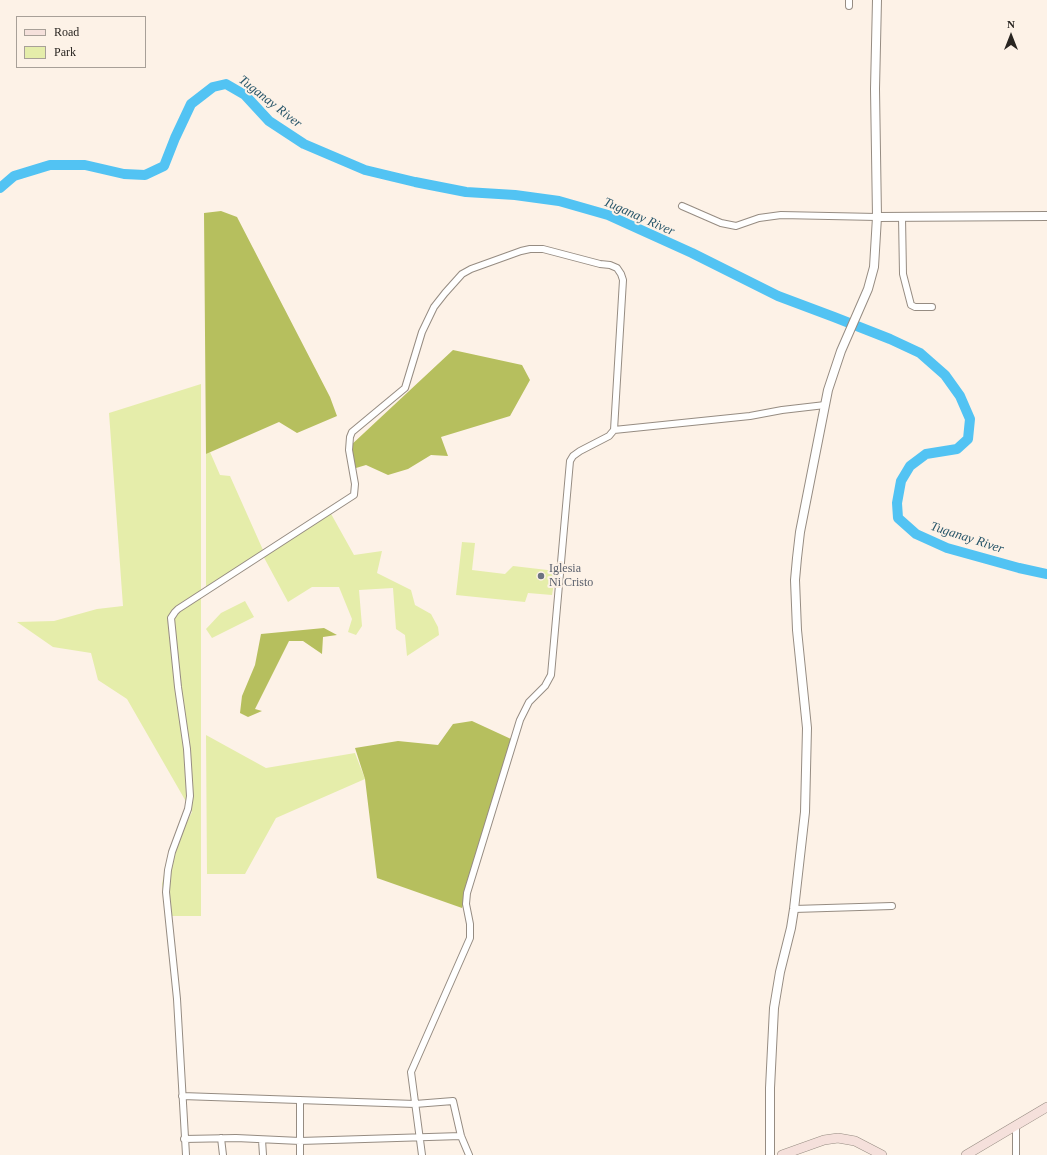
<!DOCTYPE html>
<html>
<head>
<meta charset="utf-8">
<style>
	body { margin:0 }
	#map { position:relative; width:1047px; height:1155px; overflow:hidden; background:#fdf2e7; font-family:"Times New Roman",serif }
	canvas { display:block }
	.legend { position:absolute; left:16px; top:16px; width:130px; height:52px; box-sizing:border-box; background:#fdf2e7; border:1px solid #a8a098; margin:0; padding:5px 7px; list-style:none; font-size:12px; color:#292521 }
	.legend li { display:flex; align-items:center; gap:8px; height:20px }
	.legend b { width:20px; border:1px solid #a8a098 }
	.north { position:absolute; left:991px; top:16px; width:40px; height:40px; -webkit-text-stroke:3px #fdf2e7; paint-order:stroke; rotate:0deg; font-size:11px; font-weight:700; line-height:16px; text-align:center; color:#292521 }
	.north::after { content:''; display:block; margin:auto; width:14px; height:18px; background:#292521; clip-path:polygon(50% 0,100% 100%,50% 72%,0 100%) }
</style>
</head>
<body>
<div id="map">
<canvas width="1047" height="1155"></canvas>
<ul class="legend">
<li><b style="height:5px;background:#f5e0db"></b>Road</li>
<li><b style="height:11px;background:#e5edaa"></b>Park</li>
</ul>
<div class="north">N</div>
</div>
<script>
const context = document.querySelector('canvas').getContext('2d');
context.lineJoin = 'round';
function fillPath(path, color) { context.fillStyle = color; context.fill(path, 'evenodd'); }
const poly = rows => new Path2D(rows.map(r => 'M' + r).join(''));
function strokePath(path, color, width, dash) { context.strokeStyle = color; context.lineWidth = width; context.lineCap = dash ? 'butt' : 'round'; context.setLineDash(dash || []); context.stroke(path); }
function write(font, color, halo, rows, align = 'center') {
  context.font = font + ' "Times New Roman",serif'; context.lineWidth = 4; context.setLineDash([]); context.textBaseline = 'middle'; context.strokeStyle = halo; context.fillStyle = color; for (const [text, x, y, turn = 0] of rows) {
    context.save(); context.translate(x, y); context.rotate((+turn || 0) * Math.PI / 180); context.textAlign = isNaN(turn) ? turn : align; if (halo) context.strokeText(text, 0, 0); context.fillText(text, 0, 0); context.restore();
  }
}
const green = poly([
	[201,384,201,916,166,916,162,884,167,860,192,812,127,699,98,680,91,653,53,647,17,622,54,621,97,609,123,606,109,413],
	[210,452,220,475,230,476,263,550,330,512,354,555,382,551,377,573,411,590,415,605,431,614,438,627,439,635,407,656,405,635,396,629,393,588,359,590,362,626,356,635,348,632,352,619,339,587,312,587,288,602,261,552,206,588,206,454],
	[462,542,475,543,472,570,505,574,513,566,556,571,552,595,528,593,525,602,456,595],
	[245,601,254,617,212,638,206,629,221,613],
	[206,735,266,768,355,753,365,779,276,818,245,874,207,874]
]);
const forest = poly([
	[221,211,237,217,330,397,337,416,297,433,279,422,206,454,204,213],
	[453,350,522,365,530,380,510,416,441,437,448,456,431,455,408,469,388,475,366,465,356,468,349,447],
	[324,628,337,635,323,637,322,654,303,641,289,641,255,709,262,711,248,717,240,713,242,696,255,665,261,634],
	[472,721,511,739,462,908,377,878,365,779,355,748,398,741,438,745,453,724]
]);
const river = poly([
	[0,188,14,176,50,165,85,165,124,174,145,175,164,166,175,138,191,104,213,87,226,84,245,95,269,121,304,144,365,170,415,182,466,192,515,195,559,201,608,215,692,253,778,296,834,317,890,339,920,353,945,375,960,396,970,419,968,439,957,449,926,454,910,466,901,481,897,503,898,518,916,534,947,548,1019,568,1047,574]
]);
const minor = poly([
	[849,6,849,0],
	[682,206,721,223,736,226,759,218,781,215,877,217],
	[902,217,903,274,911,305,915,307,932,307],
	[614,430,750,416,782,410,825,405],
	[794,909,892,906],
	[182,1096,415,1104,453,1101,461,1136,469,1155],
	[300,1100,300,1155],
	[1016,1125,1016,1155],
	[221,1138,223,1155],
	[184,1139,236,1138,300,1141,461,1136],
	[262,1140,263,1155],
	[186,1155,177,999,166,892,168,870,172,852,188,809,190,796,187,749,178,687,171,618,175,612,178,609,354,495,355,484,349,450,350,437,352,432,405,388,422,332,434,307,445,293,462,274,471,269,521,251,530,249,543,249,600,264,610,265,617,268,621,274,623,280,614,430,609,436,580,451,573,456,570,461,551,675,545,686,529,702,520,720,467,893,466,904,470,924,470,938,411,1072,422,1155]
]);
const tertiary = poly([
	[877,217,1047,216],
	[770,1155,770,1088,774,1008,780,972,791,928,794,909,805,812,807,728,797,630,795,580,797,558,800,532,828,390,841,351,868,289,874,267,877,217,875,89,877,0]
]);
const secondary = poly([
	[782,1155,824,1140,838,1138,855,1141,882,1155],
	[966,1155,1047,1107]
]);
const markers = [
	[541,576,4,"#6b7280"]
];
const worshipNames = [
	["Iglesia",549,569],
	["Ni Cristo",549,583]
];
const waterNames = [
	["Tuganay River",270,102,38],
	["Tuganay River",639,217,24],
	["Tuganay River",967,538,18]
];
fillPath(green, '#e5edaa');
fillPath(forest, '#b6bf5e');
strokePath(river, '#52c3f3', 10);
strokePath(minor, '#968c82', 8);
strokePath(tertiary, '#968c82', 10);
strokePath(secondary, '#968c82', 10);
strokePath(minor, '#fff', 6);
strokePath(tertiary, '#fff', 8);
strokePath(secondary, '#f5e0db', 9);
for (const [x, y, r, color] of markers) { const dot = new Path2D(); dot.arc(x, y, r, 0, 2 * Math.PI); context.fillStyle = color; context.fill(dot); strokePath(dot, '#fdf2e7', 1.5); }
write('12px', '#5b616d', '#fdf2e7', worshipNames, 'left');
write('italic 13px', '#28566a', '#fdf2e7', waterNames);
</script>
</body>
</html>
